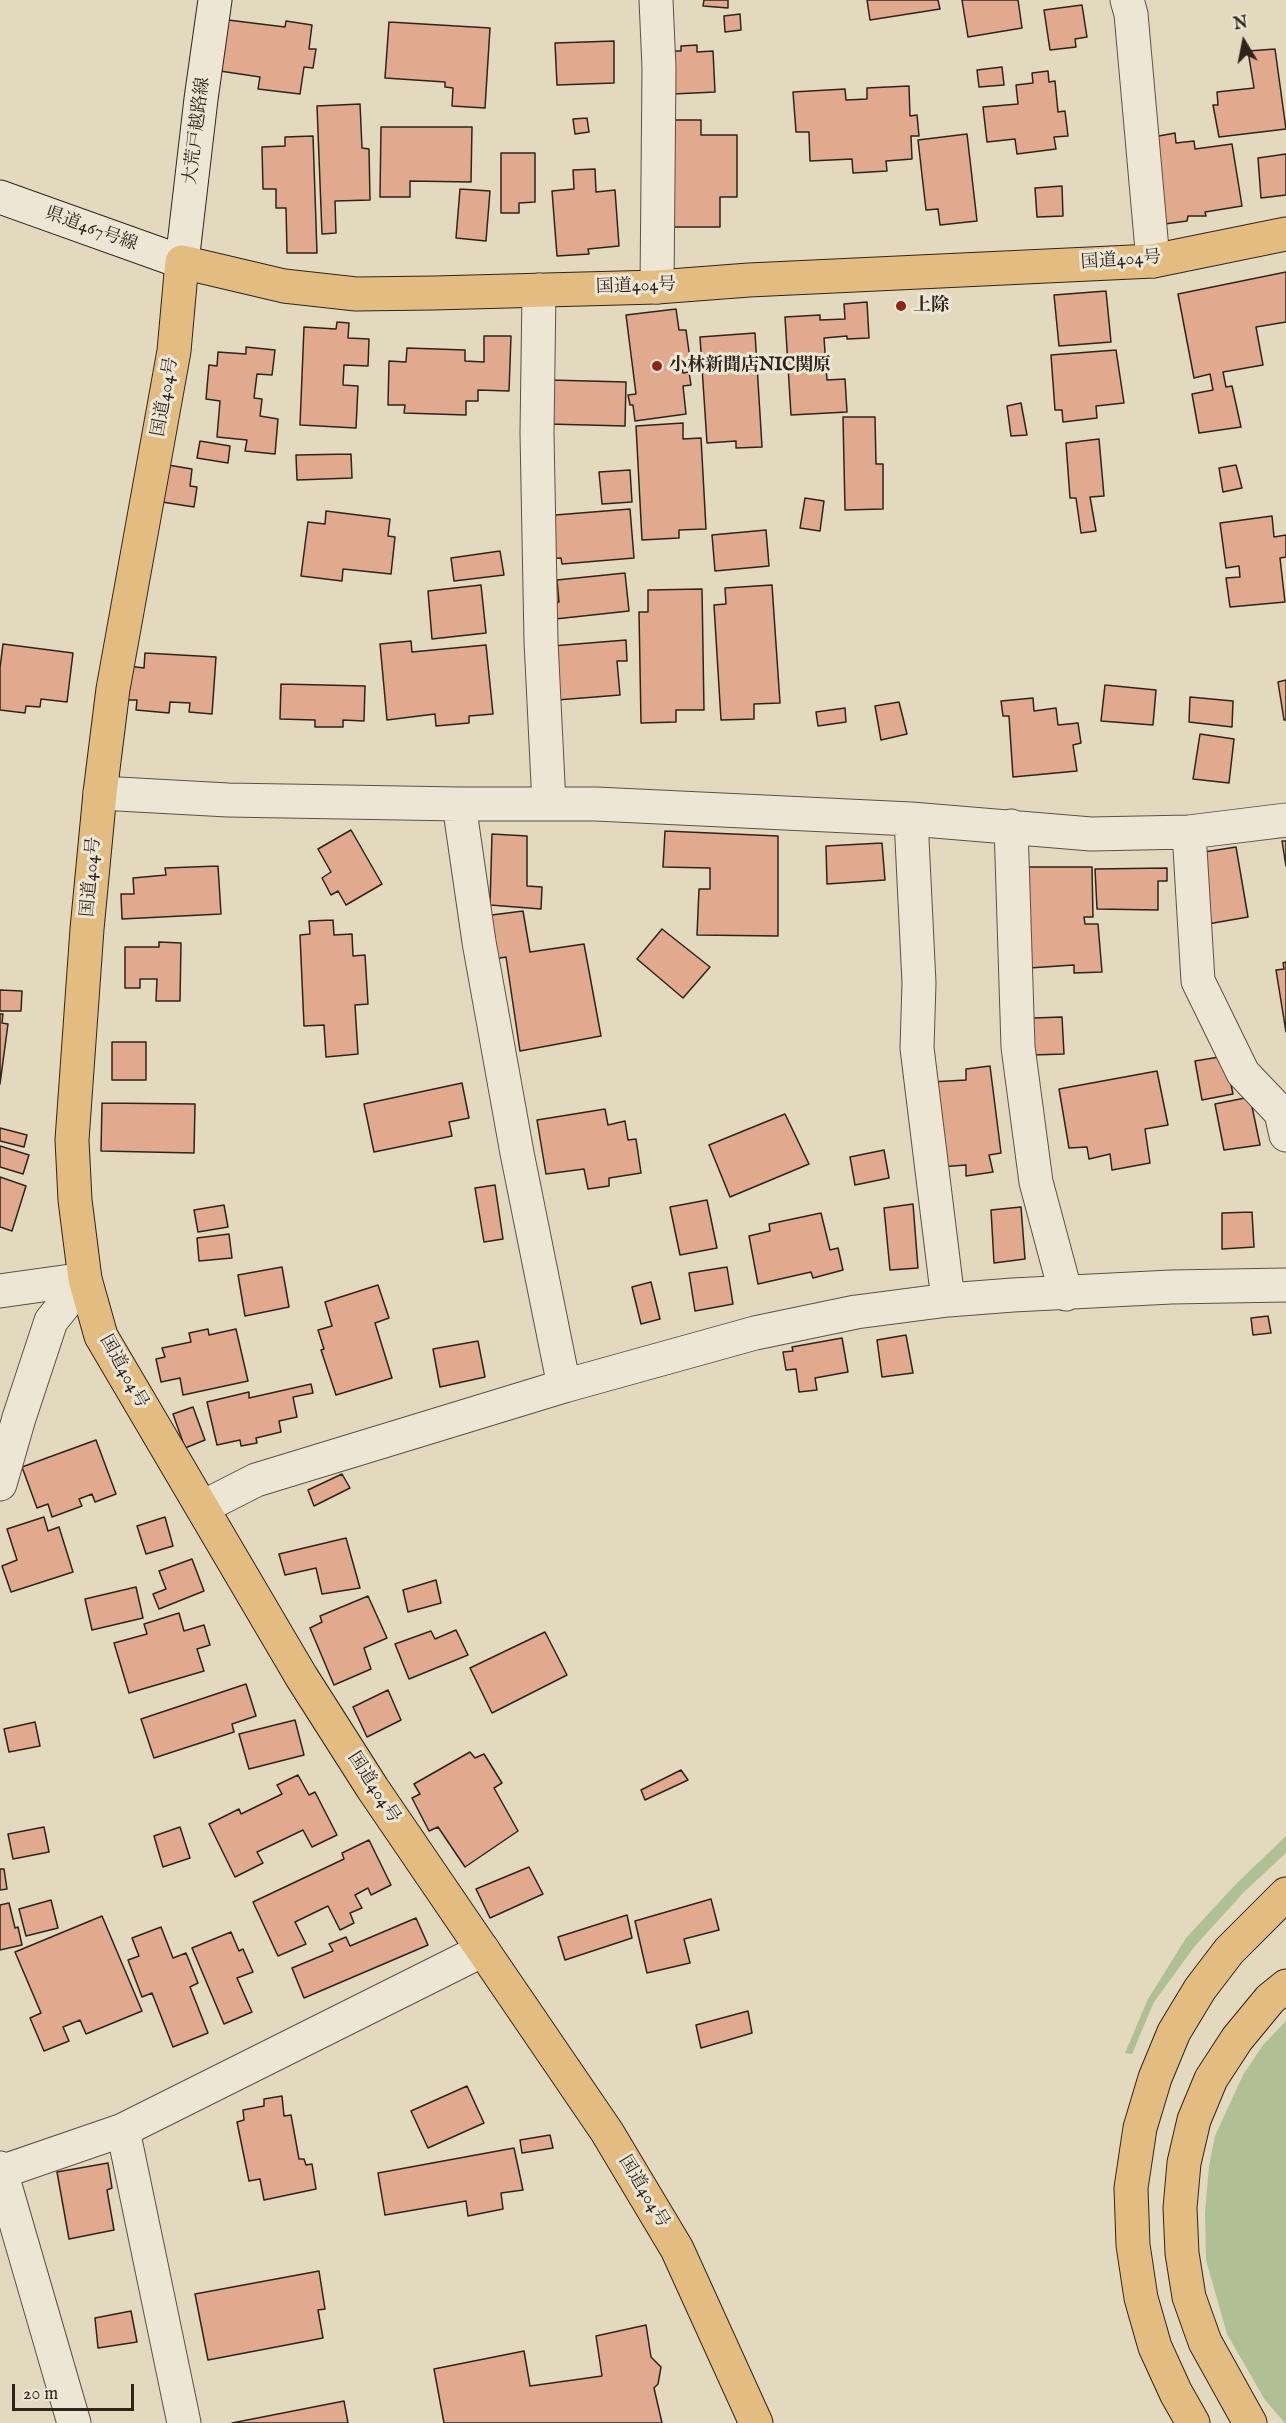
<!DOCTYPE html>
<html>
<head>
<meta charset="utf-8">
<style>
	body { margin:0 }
	#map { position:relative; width:1286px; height:2423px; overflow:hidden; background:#e3d9bf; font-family:"IM FELL English",serif }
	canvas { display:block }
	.north { position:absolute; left:1214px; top:12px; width:60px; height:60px; -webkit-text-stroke:4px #ede6d5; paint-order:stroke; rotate:350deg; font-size:16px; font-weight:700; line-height:24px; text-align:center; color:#2f231c }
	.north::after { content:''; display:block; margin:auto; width:21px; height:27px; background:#2f231c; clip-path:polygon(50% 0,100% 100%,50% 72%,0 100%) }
	.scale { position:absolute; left:12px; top:2384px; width:122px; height:27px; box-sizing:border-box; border:3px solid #2f231c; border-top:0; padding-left:8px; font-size:18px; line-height:21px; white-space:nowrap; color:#2f231c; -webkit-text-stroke:4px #ede6d5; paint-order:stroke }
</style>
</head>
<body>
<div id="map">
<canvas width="1286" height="2423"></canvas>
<div class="north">N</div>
<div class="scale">20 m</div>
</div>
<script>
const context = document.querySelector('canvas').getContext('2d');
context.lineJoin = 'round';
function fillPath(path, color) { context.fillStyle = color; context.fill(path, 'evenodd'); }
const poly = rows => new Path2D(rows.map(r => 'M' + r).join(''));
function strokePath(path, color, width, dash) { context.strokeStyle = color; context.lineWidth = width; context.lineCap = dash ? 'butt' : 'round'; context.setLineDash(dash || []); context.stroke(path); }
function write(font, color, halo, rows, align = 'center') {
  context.font = font + ' "IM FELL English","Noto Serif JP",serif'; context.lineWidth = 6; context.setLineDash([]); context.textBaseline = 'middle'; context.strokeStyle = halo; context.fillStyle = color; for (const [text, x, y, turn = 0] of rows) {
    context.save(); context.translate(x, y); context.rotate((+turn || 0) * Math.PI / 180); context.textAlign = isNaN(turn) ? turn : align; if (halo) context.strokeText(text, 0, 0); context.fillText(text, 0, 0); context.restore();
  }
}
const green = poly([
	[1286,1836,1286,1853,1244,1892,1195,1946,1154,2002,1132,2054,1125,2053,1148,1999,1186,1938,1236,1884],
	[1286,2021,1286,2423,1285,2423,1265,2400,1227,2334,1206,2260,1205,2213,1209,2166,1215,2136,1243,2075,1263,2045]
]);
const building = poly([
	[704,0,728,0,728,8,703,6,704,0],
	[867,0,938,0,940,9,870,20,867,0],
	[962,0,1018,0,1022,28,968,37,962,0],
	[1082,5,1087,37,1075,39,1076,47,1050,50,1044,10,1082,5],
	[740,14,741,30,725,32,724,16,740,14],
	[228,20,285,27,286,21,312,25,309,49,316,49,313,68,304,67,300,94,258,89,260,77,220,71,228,20],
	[389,22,490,28,485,108,452,106,453,88,445,87,445,82,385,78,389,22],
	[614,41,614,83,557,85,555,43,614,41],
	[697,45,697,52,713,51,715,92,673,94,672,51,681,51,681,46,697,45],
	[1275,49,1286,129,1219,137,1213,105,1218,105,1217,92,1254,88,1248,51,1275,49],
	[1002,67,1004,85,979,87,977,70,1002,67],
	[1048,71,1049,82,1055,81,1058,112,1065,111,1068,136,1054,137,1056,149,1017,154,1015,139,987,142,983,107,1018,104,1016,85,1033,83,1032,73,1048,71],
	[909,86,910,116,917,115,919,136,911,136,912,159,886,161,887,171,853,173,852,159,810,161,809,132,796,132,793,92,845,89,846,100,867,99,867,88,909,86],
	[360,104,362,148,369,149,370,200,335,201,336,233,322,234,317,106,360,104],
	[587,118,589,132,575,134,573,119,587,118],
	[669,120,701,120,701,135,737,135,737,197,720,197,720,227,673,227,669,120],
	[381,127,472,127,471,182,410,181,410,197,380,197,381,127],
	[1175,133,1176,143,1194,141,1195,149,1232,144,1242,206,1205,212,1206,216,1188,216,1187,221,1157,225,1148,138,1175,133],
	[967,134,977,221,940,225,938,209,926,210,918,140,967,134],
	[313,136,317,253,287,253,286,208,276,208,276,189,263,189,262,147,285,146,285,137,313,136],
	[501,153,535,153,535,202,519,203,519,213,501,213,501,153],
	[1286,154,1286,195,1261,198,1258,158,1286,154],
	[595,169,596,192,615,190,619,246,588,249,589,254,557,256,552,191,574,189,573,170,595,169],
	[1062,186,1063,216,1037,217,1035,188,1062,186],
	[460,189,490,191,486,241,456,238,460,189],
	[1286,272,1286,322,1256,327,1263,365,1223,372,1226,387,1232,386,1241,427,1199,433,1192,394,1213,390,1210,374,1194,378,1178,294,1286,272],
	[1106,291,1111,342,1059,346,1054,295,1106,291],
	[867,302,869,338,847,339,847,336,824,338,827,380,845,379,847,412,791,415,785,317,820,315,820,320,845,319,844,304,867,302],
	[676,309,679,330,686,330,690,359,681,360,683,373,689,372,691,385,683,386,686,414,635,421,633,405,630,405,628,395,636,394,626,315,676,309],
	[337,322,349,323,348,338,369,339,368,366,344,365,343,385,358,386,356,428,300,425,304,327,336,329,337,322],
	[755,333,762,447,736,448,736,441,707,443,700,337,755,333],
	[484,336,511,336,509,391,478,390,478,401,466,401,466,415,404,413,405,405,388,405,389,361,406,362,407,348,465,350,465,361,484,362,484,336],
	[246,347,275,350,272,375,257,374,254,398,262,399,260,416,278,419,275,454,245,451,247,440,217,437,220,401,206,399,209,365,217,366,218,352,246,354,246,347],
	[1116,350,1124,403,1096,406,1097,418,1063,422,1062,410,1055,410,1051,355,1116,350],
	[550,380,626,382,625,426,548,424,550,380],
	[1021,403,1027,435,1011,436,1007,406,1021,403],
	[843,417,875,417,876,464,883,464,883,509,845,510,843,417],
	[683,423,683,439,701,438,706,529,679,530,679,538,642,540,636,426,683,423],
	[1099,439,1104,496,1090,497,1096,531,1081,533,1076,498,1070,498,1066,443,1099,439],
	[200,441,230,446,228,463,197,458,200,441],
	[351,454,352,478,297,480,296,455,351,454],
	[168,465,192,469,190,486,197,487,194,507,162,502,168,465],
	[1236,465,1242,488,1223,492,1219,468,1236,465],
	[630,470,632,502,602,504,599,472,630,470],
	[805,498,824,501,820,531,800,528,805,498],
	[630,509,634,558,562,564,561,558,547,559,543,516,630,509],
	[326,511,390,519,388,536,395,537,391,574,343,569,342,581,301,576,308,522,325,524,326,511],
	[1272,516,1274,537,1286,535,1286,557,1280,558,1285,602,1230,607,1226,578,1240,577,1239,566,1226,568,1220,523,1272,516],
	[766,530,769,566,715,571,712,535,766,530],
	[500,551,504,575,454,581,451,558,500,551],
	[625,573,629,611,546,620,544,603,559,602,557,580,625,573],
	[481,585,486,633,432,639,428,591,481,585],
	[772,585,780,703,754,704,754,719,721,720,714,605,726,604,725,588,772,585],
	[702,589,704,710,676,710,676,722,641,723,639,612,648,612,648,590,702,589],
	[626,640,627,661,617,661,620,695,557,700,552,646,626,640],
	[411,641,412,652,486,645,493,714,469,716,469,723,436,726,435,714,387,720,380,644,411,641],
	[3,644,73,653,67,702,41,699,40,707,26,706,25,713,0,710,0,668,3,644],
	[145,653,216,657,212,714,189,712,190,703,170,702,169,713,136,710,137,700,126,700,128,666,144,668,145,653],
	[1286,680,1286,720,1284,720,1278,682,1286,680],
	[281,684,365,686,364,721,343,720,343,727,315,727,315,720,280,719,281,684],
	[1105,685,1156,690,1153,725,1101,721,1105,685],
	[1190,697,1233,701,1232,727,1189,722,1190,697],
	[1033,698,1034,711,1056,708,1058,725,1078,723,1081,743,1073,745,1077,771,1013,777,1009,716,1003,716,1001,701,1033,698],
	[899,702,907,734,881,740,875,706,899,702],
	[845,708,846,722,818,726,816,712,845,708],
	[1200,734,1234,739,1229,783,1193,779,1200,734],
	[351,830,382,884,346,905,338,891,331,895,322,878,331,872,318,849,351,830],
	[665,831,778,836,778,936,697,935,699,889,710,889,710,868,663,867,665,831],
	[492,834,527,836,527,886,542,887,541,909,490,905,492,834],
	[1282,841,1286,841,1286,866,1282,841],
	[882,843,885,880,827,884,826,846,882,843],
	[1236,847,1248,917,1202,925,1191,854,1236,847],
	[218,866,221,914,122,919,121,894,134,894,133,878,166,875,165,868,218,866],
	[1025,867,1092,867,1093,917,1084,917,1085,924,1098,924,1102,972,1074,973,1074,965,1029,968,1033,1018,1062,1017,1064,1054,1032,1055,1025,867],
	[1167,868,1167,881,1158,881,1158,910,1097,909,1095,869,1167,868],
	[523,911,530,952,584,944,601,1036,520,1051,506,957,489,960,484,916,523,911],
	[333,920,334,935,352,934,353,956,365,955,368,1004,355,1005,358,1054,326,1057,324,1025,304,1026,300,935,310,934,309,921,333,920],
	[662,929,710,967,683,998,637,959,662,929],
	[159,942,181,943,180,1001,156,1001,157,979,140,979,140,988,125,988,125,947,159,947,159,942],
	[1286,962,1286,1032,1276,970,1284,969,1283,963,1286,962],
	[0,990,22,991,21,1011,0,1011,0,990],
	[0,1014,3,1014,2,1023,8,1024,0,1084,0,1014],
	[112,1042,146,1042,146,1080,112,1080,112,1042],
	[1225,1056,1233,1094,1202,1100,1195,1061,1225,1056],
	[990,1066,1001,1153,989,1155,993,1172,966,1176,966,1165,940,1167,931,1082,966,1080,966,1069,990,1066],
	[1157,1071,1168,1125,1145,1129,1150,1163,1112,1170,1110,1154,1089,1159,1087,1147,1069,1148,1059,1089,1157,1071],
	[462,1083,469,1118,449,1122,452,1136,374,1152,364,1104,462,1083],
	[1250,1097,1260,1145,1224,1150,1215,1104,1250,1097],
	[102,1103,195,1104,194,1153,101,1151,102,1103],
	[605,1109,608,1125,625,1121,628,1140,636,1139,641,1173,609,1178,609,1186,588,1189,584,1169,546,1174,537,1120,605,1109],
	[785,1114,809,1164,730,1197,709,1145,785,1114],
	[0,1128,27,1135,24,1147,0,1141,0,1128],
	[0,1146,29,1155,23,1174,0,1167,0,1146],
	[884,1150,889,1178,855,1185,850,1157,884,1150],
	[0,1177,26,1186,12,1231,0,1227,0,1177],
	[495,1185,503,1239,484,1242,475,1188,495,1185],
	[707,1200,717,1248,680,1255,670,1207,707,1200],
	[913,1204,918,1268,890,1270,884,1208,913,1204],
	[224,1205,228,1227,198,1232,194,1210,224,1205],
	[1021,1207,1025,1259,994,1263,991,1210,1021,1207],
	[1252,1212,1254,1247,1222,1249,1222,1213,1252,1212],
	[821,1213,830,1250,838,1248,843,1270,813,1278,811,1272,758,1284,749,1236,770,1231,769,1224,821,1213],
	[229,1234,232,1258,199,1261,197,1238,229,1234],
	[282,1267,289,1307,245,1316,238,1275,282,1267],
	[727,1267,733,1304,695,1311,689,1273,727,1267],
	[651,1282,660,1319,641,1324,632,1287,651,1282],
	[378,1285,389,1318,375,1323,392,1378,336,1395,321,1350,324,1349,318,1330,332,1326,325,1302,378,1285],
	[1268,1316,1271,1333,1253,1335,1251,1318,1268,1316],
	[208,1329,209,1335,236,1329,248,1381,183,1395,180,1378,161,1382,156,1359,165,1357,162,1348,191,1342,189,1333,208,1329],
	[906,1335,913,1373,882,1377,877,1340,906,1335],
	[842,1338,848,1372,815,1378,817,1390,799,1392,796,1369,786,1370,783,1352,793,1351,792,1347,842,1338],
	[478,1341,485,1377,440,1387,433,1349,478,1341],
	[311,1384,313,1393,293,1397,297,1417,279,1421,281,1432,256,1438,257,1443,241,1446,240,1440,217,1445,207,1402,249,1392,249,1398,311,1384],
	[193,1407,205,1440,185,1448,173,1414,193,1407],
	[96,1440,116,1494,95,1502,92,1494,79,1499,82,1506,52,1517,48,1504,37,1508,22,1467,96,1440],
	[342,1474,350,1488,314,1506,308,1490,342,1474],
	[44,1517,48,1531,59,1527,73,1572,11,1592,2,1566,17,1560,7,1529,44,1517],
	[165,1517,173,1546,146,1554,137,1526,165,1517],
	[346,1538,360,1588,322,1594,316,1568,285,1575,279,1554,346,1538],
	[192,1559,204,1591,159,1609,153,1594,166,1589,159,1571,192,1559],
	[436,1580,441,1603,408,1612,403,1590,436,1580],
	[136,1587,143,1618,92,1630,85,1599,136,1587],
	[368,1596,387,1638,364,1648,371,1669,334,1685,310,1628,322,1622,320,1616,368,1596],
	[179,1613,184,1631,204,1625,210,1645,197,1649,204,1671,129,1693,114,1643,147,1634,144,1624,179,1613],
	[456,1630,468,1655,409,1679,395,1644,431,1631,435,1639,456,1630],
	[545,1632,567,1675,492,1713,470,1668,545,1632],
	[246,1684,256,1716,232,1724,234,1732,154,1758,141,1719,246,1684],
	[388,1690,401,1720,367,1737,353,1707,388,1690],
	[295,1720,304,1755,249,1769,239,1734,295,1720],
	[35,1722,40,1746,9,1752,4,1729,35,1722],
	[470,1752,475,1758,484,1754,502,1783,494,1788,518,1831,465,1867,438,1827,429,1831,412,1798,420,1794,414,1784,470,1752],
	[681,1770,688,1780,645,1800,641,1790,681,1770],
	[298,1775,309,1795,315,1792,337,1835,312,1847,303,1830,257,1852,263,1863,235,1877,209,1824,239,1809,241,1814,282,1794,277,1785,298,1775],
	[44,1827,49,1852,13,1859,8,1834,44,1827],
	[180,1827,190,1858,163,1867,154,1836,180,1827],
	[369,1840,391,1885,371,1895,368,1888,355,1895,362,1908,350,1913,354,1923,340,1930,328,1906,295,1922,306,1944,278,1956,253,1902,344,1859,342,1853,369,1840],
	[529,1867,543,1894,490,1918,476,1889,529,1867],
	[0,1869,4,1869,7,1889,0,1890,0,1869],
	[711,1899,719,1930,684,1939,690,1963,647,1973,635,1921,711,1899],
	[51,1900,58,1928,26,1936,19,1909,51,1900],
	[9,1903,15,1928,18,1927,22,1945,0,1950,0,1905,9,1903],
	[627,1915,632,1938,565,1960,558,1937,627,1915],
	[102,1916,142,2011,86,2034,80,2020,63,2027,69,2041,44,2051,30,2018,41,2013,15,1952,102,1916],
	[416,1918,428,1945,304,1998,292,1968,333,1951,329,1944,346,1937,350,1946,416,1918],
	[161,1927,173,1958,186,1953,198,1983,190,1987,208,2033,173,2047,152,1993,142,1997,128,1960,139,1956,132,1938,161,1927],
	[231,1932,239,1951,243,1949,253,1972,237,1978,252,2012,224,2024,192,1948,231,1932],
	[748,2011,752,2033,701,2048,696,2025,748,2011],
	[467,2086,484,2123,428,2148,411,2111,467,2086],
	[282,2096,284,2116,291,2115,299,2159,304,2159,306,2165,312,2164,316,2189,264,2200,260,2179,249,2181,237,2122,244,2120,243,2110,264,2106,264,2099,282,2096],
	[550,2135,553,2148,522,2153,520,2140,550,2135],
	[514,2148,523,2190,501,2193,503,2209,468,2216,466,2201,385,2215,378,2173,514,2148],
	[108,2163,112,2188,107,2190,114,2230,69,2239,57,2172,108,2163],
	[319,2271,325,2309,318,2310,323,2338,208,2360,195,2294,319,2271],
	[131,2311,137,2342,98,2348,95,2318,131,2311],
	[646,2325,651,2357,661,2367,658,2384,654,2388,662,2423,444,2423,434,2369,524,2351,530,2386,602,2376,596,2336,646,2325],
	[344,2401,348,2423,232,2423,344,2401]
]);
const street = poly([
	[656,0,659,68,657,287],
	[1127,0,1131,14,1153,261],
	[539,290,537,433,541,641,549,804],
	[100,793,228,800,459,804,596,804,911,819,1091,834,1189,832,1286,820],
	[459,804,479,942,517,1153,564,1386],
	[911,819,919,983,917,1048,948,1300],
	[1011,826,1018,1047,1036,1182,1066,1294],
	[1189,832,1198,981,1243,1073,1281,1113,1286,1135],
	[0,1291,85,1279],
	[0,1484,19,1418,51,1321,85,1279],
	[203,1507,256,1480,564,1386,755,1333,856,1312,948,1300,1013,1295,1171,1287,1286,1285],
	[123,2130,184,2423],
	[0,2168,74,2423],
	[1,2172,123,2130,483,1950]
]);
const secondary = poly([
	[0,197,182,262,201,99,215,0]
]);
const highway = poly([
	[756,2423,677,2249,607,2132,373,1789,301,1676,101,1336,85,1279,75,1200,72,1140,87,929,100,793,113,689,174,351,182,262,284,286,356,294,434,293,657,287,749,280,1153,261,1286,234],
	[1193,2423,1176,2393,1155,2347,1141,2298,1133,2245,1131,2188,1140,2128,1155,2078,1174,2032,1200,1989,1229,1951,1286,1894],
	[1250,2423,1205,2342,1189,2297,1182,2253,1180,2208,1184,2163,1194,2120,1211,2079,1237,2039,1270,1999,1286,1986]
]);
const markers = [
	[901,306,6,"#8f2418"],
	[657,366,6,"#8f2418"]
];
const streetNames = [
	["大荒戸越路線",198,131,-83],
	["県道467号線",91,230,20],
	["国道404号",1121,261,-4],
	["国道404号",636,287,-2],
	["国道404号",166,397,-80],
	["国道404号",92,877,-85],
	["国道404号",123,1372,61],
	["国道404号",373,1788,57],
	["国道404号",643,2192,59]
];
const poiNames = [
	["上除",913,306],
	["小林新聞店NIC関原",669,366]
];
fillPath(green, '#afc095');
fillPath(building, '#e1a98e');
strokePath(building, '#2f231c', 1.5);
strokePath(street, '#5c5045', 35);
strokePath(secondary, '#2f231c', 35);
strokePath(highway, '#2f231c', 35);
strokePath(street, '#ede6d5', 33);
strokePath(secondary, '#ede6d5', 33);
strokePath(highway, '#e2bc80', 33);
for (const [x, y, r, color] of markers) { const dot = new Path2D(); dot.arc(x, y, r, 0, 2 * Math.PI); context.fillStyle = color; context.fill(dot); strokePath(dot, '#ede6d5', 2); }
write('18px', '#2f231c', '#ede6d5', streetNames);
write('bold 18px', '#2f231c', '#ede6d5', poiNames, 'left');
</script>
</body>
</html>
